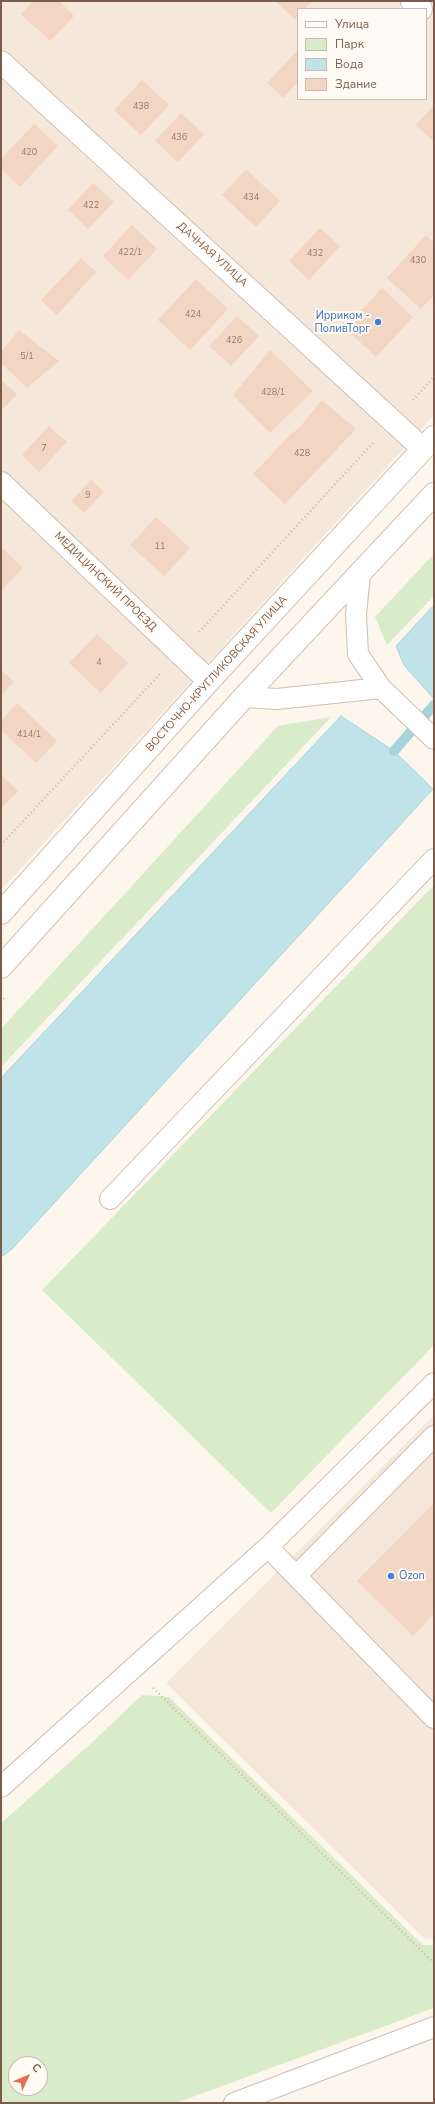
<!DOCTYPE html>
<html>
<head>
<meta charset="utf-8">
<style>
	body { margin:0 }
	#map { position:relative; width:435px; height:2104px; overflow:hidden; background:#fdf6ec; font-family:"Nunito Sans",sans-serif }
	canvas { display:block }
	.frame { position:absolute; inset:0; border:2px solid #7a5c4d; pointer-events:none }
	.legend { position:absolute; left:297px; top:8px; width:130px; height:92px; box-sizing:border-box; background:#fffaf3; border:1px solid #cabbb1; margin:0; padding:5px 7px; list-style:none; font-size:12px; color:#7a5c4d }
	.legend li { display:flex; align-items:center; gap:8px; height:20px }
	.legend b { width:20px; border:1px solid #cabbb1 }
	.north { position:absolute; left:8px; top:2056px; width:40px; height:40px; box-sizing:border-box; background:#fffaf3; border:1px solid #cabbb1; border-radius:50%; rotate:46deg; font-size:11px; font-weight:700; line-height:16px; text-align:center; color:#7a5c4d }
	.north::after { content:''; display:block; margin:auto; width:14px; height:18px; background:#e76f51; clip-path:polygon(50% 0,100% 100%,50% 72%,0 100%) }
</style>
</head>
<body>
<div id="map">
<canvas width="435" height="2104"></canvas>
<div class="frame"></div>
<ul class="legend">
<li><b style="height:5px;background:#fff"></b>Улица</li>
<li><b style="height:11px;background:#d8ecc9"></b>Парк</li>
<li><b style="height:11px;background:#bfe3e8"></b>Вода</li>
<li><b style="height:11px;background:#f3d5c3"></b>Здание</li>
</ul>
<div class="north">С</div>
</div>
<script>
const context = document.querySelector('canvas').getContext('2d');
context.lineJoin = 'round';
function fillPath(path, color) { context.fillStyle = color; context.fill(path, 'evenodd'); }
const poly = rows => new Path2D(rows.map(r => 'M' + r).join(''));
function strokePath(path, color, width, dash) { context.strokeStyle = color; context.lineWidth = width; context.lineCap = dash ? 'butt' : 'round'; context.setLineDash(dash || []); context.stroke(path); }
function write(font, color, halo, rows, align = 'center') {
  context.font = font + ' "Nunito Sans",sans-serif'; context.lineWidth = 4; context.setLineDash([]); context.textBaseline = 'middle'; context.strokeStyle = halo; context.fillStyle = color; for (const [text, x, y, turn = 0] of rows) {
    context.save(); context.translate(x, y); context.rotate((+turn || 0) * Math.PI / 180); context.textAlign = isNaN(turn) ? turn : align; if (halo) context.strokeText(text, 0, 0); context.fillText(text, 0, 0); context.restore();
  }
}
const residential = poly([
	[1,1,434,1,434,415,1,890],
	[298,9,426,9,426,99,298,99],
	[434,1415,434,1939,424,1938,166,1683]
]);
const green = poly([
	[434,554,434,596,387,645,375,617],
	[331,717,1,1067,1,1029,278,726],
	[434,885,434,1345,271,1513,42,1290],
	[142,1695,169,1697,423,1945,434,1945,434,2008,176,2103,1,2103,1,1823,87,1747],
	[16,2064,40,2064,40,2088,16,2088]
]);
const water = poly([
	[434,605,434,699,404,665,396,646,434,605],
	[341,716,394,751,433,789,12,1249,1,1257,1,1078,341,716]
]);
const stream = poly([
	[394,751,434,705]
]);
const building = poly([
	[33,1,59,1,74,16,50,41,21,14],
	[275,1,312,1,305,9,298,9,298,16,295,19],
	[298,50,298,82,283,98,267,83],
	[142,80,169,105,141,135,114,110],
	[434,105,434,142,416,125],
	[181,113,204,134,178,162,155,141],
	[34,124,58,146,20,187,1,169,1,159],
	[246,169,280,201,256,227,222,195],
	[93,183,114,202,88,229,68,210],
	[132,225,157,249,128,280,103,256],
	[320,228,340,246,309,280,289,261],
	[426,235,434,243,434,295,421,309,387,278],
	[81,258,96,272,57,315,41,300],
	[196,279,228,309,190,350,158,320],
	[382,288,413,317,376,357,345,328],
	[237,316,259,336,231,366,209,346],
	[19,330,59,361,27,388,1,363,1,352],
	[270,350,313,391,270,433,233,395],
	[1,380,17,394,1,411],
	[322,400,356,429,285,504,253,474,290,435,299,428],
	[49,426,67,442,39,472,22,455],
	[91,480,104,492,84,513,71,501],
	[156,517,190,548,164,576,130,545],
	[1,547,23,568,1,591],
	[97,634,128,663,101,693,69,663],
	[1,670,14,682,1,695],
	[17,703,57,741,36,763,1,730,1,721],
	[1,775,18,791,1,809],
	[434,1503,434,1614,413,1636,357,1581]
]);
const path = poly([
	[413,400,434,377],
	[199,632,373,443],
	[1,845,160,674],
	[1,1002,6,996],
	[153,1688,434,1963]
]);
const service = poly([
	[360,574,356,614,358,654,381,688,434,739],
	[244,697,277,699,381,688],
	[110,1199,434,859],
	[268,1547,434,1718],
	[296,1576,434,1436],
	[1,1787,268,1547,434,1383],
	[234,2103,434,2027]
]);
const minor = poly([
	[412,1,421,9],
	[1,62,423,449],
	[1,483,209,681]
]);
const secondary = poly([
	[1,913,209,681,434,437],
	[1,967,244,697,434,494]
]);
const markers = [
	[378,322,4,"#3f7fe0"],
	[391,1576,4,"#3f7fe0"]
];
const numberNames = [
	["438",141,107],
	["436",179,138],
	["420",29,153],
	["434",251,198],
	["422",91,206],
	["422/1",130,253],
	["432",315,254],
	["430",418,261],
	["424",193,315],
	["426",234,341],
	["5/1",27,357],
	["428/1",273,393],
	["7",44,449],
	["428",302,454],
	["9",88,496],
	["11",160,547],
	["4",99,663],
	["414/1",29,735]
];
const streetNames = [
	["ДАЧНАЯ УЛИЦА",212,255,42],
	["МЕДИЦИНСКИЙ ПРОЕЗД",105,582,44],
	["ВОСТОЧНО-КРУГЛИКОВСКАЯ УЛИЦА",217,674,-48]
];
const shopNames = [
	["Ирриком -",370,316],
	["ПоливТорг",370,329],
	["Ozon",399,1576,"left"]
];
fillPath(residential, '#f5e8da');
fillPath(green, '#d8ecc9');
fillPath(water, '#bfe3e8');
strokePath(water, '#a5d3da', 1);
strokePath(stream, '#a5d3da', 10);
fillPath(building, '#f3d5c3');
strokePath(service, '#d1beb0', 22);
strokePath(minor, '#d1beb0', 24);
strokePath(secondary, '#d6c0b0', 24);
strokePath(path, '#d9b8a5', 2.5, [1, 3]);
strokePath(service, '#fff', 20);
strokePath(minor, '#fff', 22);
strokePath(secondary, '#fff', 22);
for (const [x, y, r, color] of markers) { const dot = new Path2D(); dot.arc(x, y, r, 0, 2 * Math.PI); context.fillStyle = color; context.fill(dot); strokePath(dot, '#fffaf3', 1.5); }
write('9px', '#987a6a', null, numberNames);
write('11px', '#7a5c4d', '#fffaf3', streetNames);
write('11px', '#366cbe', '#fffaf3', shopNames, 'right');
</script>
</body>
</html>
